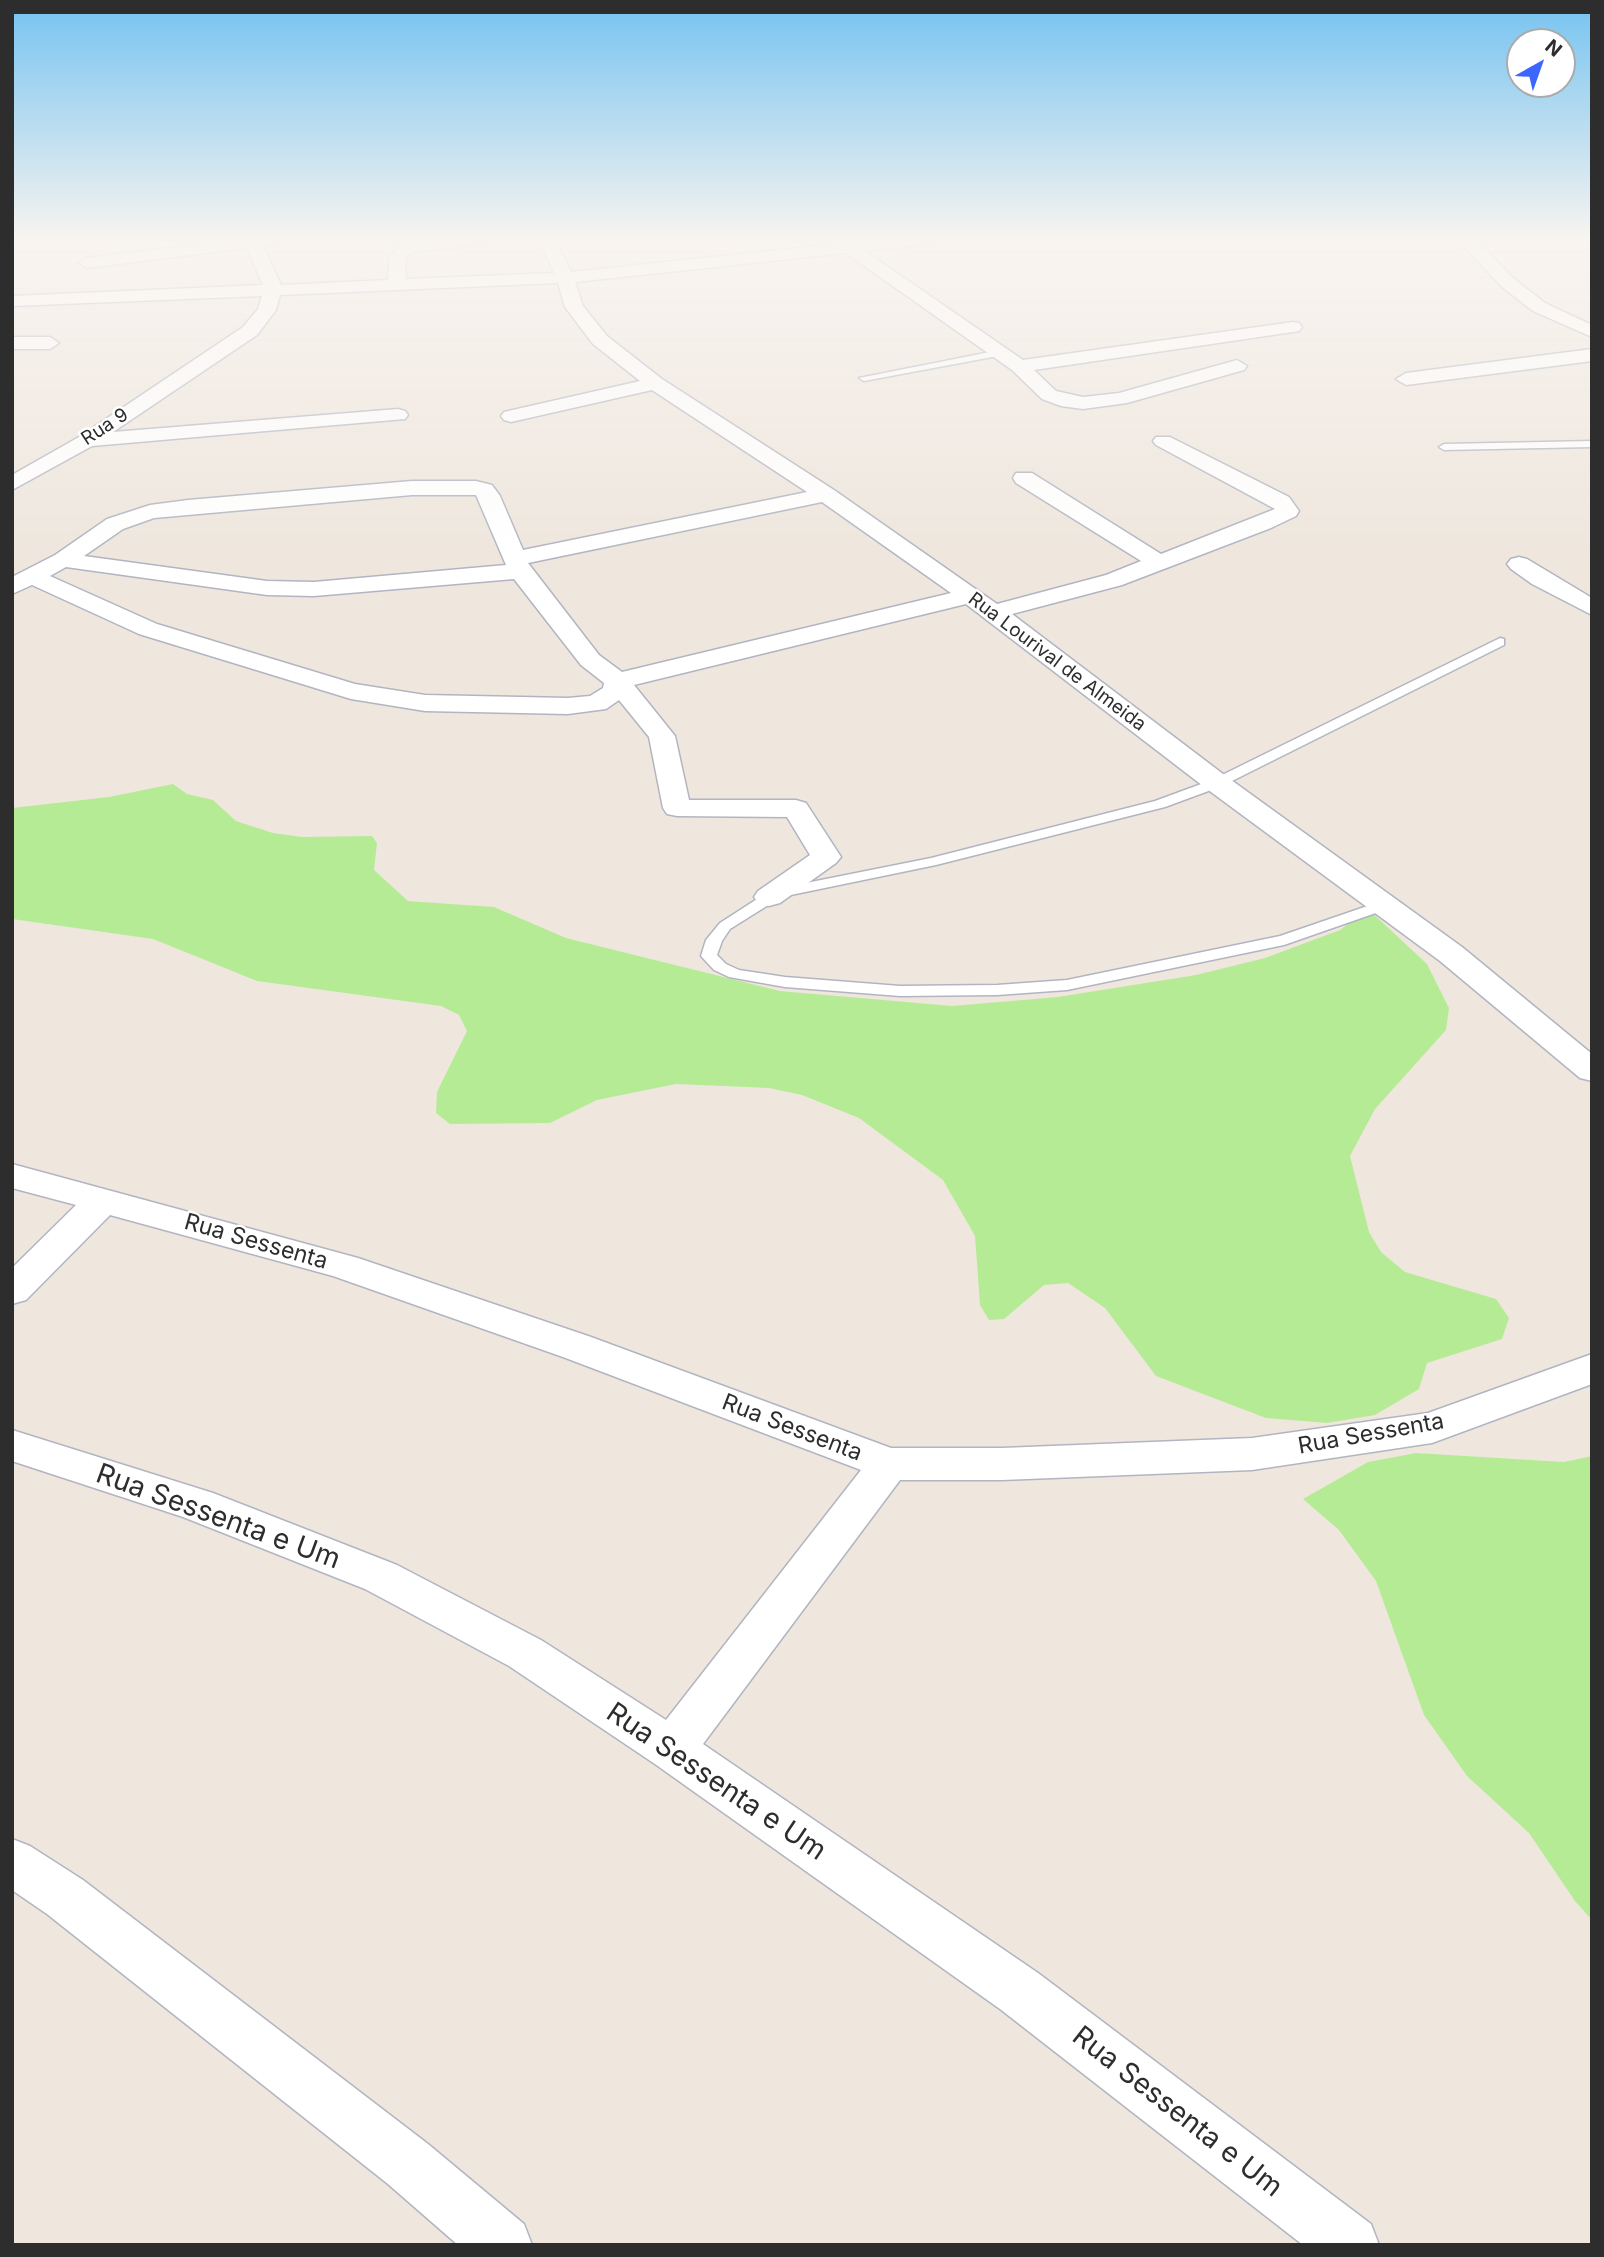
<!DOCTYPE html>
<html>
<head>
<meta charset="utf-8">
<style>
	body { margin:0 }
	#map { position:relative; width:1604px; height:2257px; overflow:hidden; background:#efe7de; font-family:Inter,sans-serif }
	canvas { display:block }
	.frame { position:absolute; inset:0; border:14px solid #2d2d2d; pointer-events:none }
	.north { position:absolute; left:1506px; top:28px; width:70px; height:70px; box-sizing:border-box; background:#fff; border:2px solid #ababab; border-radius:50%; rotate:40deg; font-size:19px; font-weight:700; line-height:28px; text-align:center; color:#2d2d2d }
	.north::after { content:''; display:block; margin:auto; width:24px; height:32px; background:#3b67ff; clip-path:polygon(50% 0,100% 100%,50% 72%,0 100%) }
</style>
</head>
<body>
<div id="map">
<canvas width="1604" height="2257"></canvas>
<div class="frame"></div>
<div class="north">N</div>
</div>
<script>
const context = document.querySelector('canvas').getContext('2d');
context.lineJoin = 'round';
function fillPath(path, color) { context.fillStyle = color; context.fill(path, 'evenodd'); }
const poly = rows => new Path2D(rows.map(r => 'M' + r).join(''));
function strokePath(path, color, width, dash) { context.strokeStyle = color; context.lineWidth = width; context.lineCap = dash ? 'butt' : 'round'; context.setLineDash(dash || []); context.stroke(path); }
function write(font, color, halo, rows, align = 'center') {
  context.font = font + ' Inter,sans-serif'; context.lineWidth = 5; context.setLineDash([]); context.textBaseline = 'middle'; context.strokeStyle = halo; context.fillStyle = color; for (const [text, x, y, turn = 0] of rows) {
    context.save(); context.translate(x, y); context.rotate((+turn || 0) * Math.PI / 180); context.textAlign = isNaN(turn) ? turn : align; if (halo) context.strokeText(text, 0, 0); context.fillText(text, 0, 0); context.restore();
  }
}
const green = poly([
	[173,784,187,794,213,800,236,821,273,833,302,837,372,836,377,843,374,870,408,901,494,907,566,938,780,991,952,1006,1058,997,1196,975,1265,958,1340,930,1368,909,1427,964,1449,1008,1446,1030,1375,1109,1350,1156,1369,1232,1381,1252,1405,1272,1496,1299,1509,1318,1502,1339,1427,1363,1419,1389,1375,1415,1327,1423,1266,1418,1156,1376,1105,1308,1068,1283,1044,1285,1004,1319,989,1320,980,1305,975,1236,943,1180,859,1118,802,1095,769,1088,676,1084,597,1100,550,1123,450,1124,436,1113,437,1092,467,1031,459,1015,441,1006,257,981,153,939,12,919,12,808,109,797],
	[1416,1453,1564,1462,1592,1456,1592,1920,1575,1901,1529,1833,1467,1776,1424,1715,1376,1581,1339,1530,1303,1499,1368,1462]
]);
const service = poly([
	[1000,350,1003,351,1003,355,864,381,859,378,1000,350],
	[1592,441,1592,447,1444,450,1439,447,1444,444,1592,441],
	[1500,638,1504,639,1504,645,1222,786,1165,807,936,865,781,897,730,929,722,941,717,955,726,964,739,970,785,977,900,986,997,985,1067,980,1280,936,1385,900,1390,902,1393,905,1390,908,1284,945,1067,990,997,995,900,996,785,987,729,977,714,970,701,956,706,940,720,923,771,890,931,858,1155,801,1212,780,1500,638]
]);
const minor = poly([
	[241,239,283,239,281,244,263,246,281,285,388,280,389,259,400,244,424,239,494,239,486,244,412,252,405,260,406,279,554,273,539,239,555,239,571,272,883,239,941,239,933,244,865,251,1023,360,1293,322,1299,323,1302,327,1299,331,1293,332,1034,370,1056,391,1083,397,1119,393,1237,360,1247,366,1244,370,1127,403,1083,409,1061,406,1042,399,1012,370,846,253,575,282,583,306,607,336,662,379,834,490,997,604,1106,575,1141,561,1016,483,1013,478,1016,473,1032,473,1161,554,1275,509,1156,445,1153,441,1156,437,1170,437,1289,497,1299,511,1296,516,1271,528,1122,585,1012,614,1227,777,1462,947,1592,1054,1592,1081,1580,1078,1440,961,1207,789,966,604,634,685,675,736,689,800,796,800,806,803,841,857,836,863,780,903,769,906,758,903,754,897,758,891,810,855,787,817,677,816,667,814,663,808,649,737,619,700,606,709,568,714,425,711,351,699,139,634,32,585,12,594,12,577,55,555,107,519,150,505,188,500,412,481,476,481,492,485,500,496,523,550,807,492,652,390,511,422,504,420,501,416,504,412,640,381,593,344,565,307,558,283,280,295,276,310,257,335,113,432,398,409,405,411,408,415,405,419,92,446,12,490,12,475,79,437,243,327,258,309,262,296,12,306,12,296,263,285,247,248,87,268,79,263,87,258,241,239],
	[412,495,476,495,506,565,314,582,267,581,84,556,123,529,154,518,412,495],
	[822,502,951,593,622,672,599,655,528,563,822,502],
	[66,567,267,595,314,596,514,579,581,665,604,683,603,688,590,696,568,698,425,695,355,684,157,624,50,576,66,567],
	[1457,239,1475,239,1514,279,1545,303,1592,325,1592,337,1533,311,1502,287,1457,239],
	[12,337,50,337,59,343,50,349,12,349,12,337],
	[1592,349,1592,361,1406,385,1396,379,1406,373,1592,349],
	[1519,557,1527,559,1592,598,1592,615,1532,584,1511,569,1507,564,1511,559,1519,557],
	[12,1164,358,1258,591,1337,891,1448,1002,1448,1252,1438,1428,1413,1592,1354,1592,1384,1432,1443,1252,1470,1002,1480,900,1480,703,1744,1038,1973,1371,2224,1379,2245,1303,2245,1000,2009,655,1764,509,1666,365,1589,183,1517,12,1461,12,1430,213,1493,397,1565,541,1640,666,1720,861,1470,563,1357,333,1276,110,1215,26,1300,12,1304,12,1268,76,1205,12,1188,12,1164],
	[12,1839,30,1846,83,1880,428,2144,524,2224,532,2245,458,2245,388,2184,47,1914,12,1890,12,1839]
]);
const farStreetnames = [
	["Rua 9",105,427,-33],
	["Rua Lourival de Almeida",1057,662,37]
];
const streetNames = [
	["Rua Sessenta",256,1242,16],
	["Rua Sessenta",792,1428,21],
	["Rua Sessenta",1371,1434,-10]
];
const nearStreetnames = [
	["Rua Sessenta e Um",218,1517,20],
	["Rua Sessenta e Um",716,1782,34],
	["Rua Sessenta e Um",1177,2112,38]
];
fillPath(green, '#b6eb96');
strokePath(service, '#b2b5c1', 3);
strokePath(minor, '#b2b5c1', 3);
fillPath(service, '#fff');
fillPath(minor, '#fff');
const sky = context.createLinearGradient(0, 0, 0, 555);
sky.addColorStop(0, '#75c3f0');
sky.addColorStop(0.43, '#f8f4f0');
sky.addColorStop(1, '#f8f4f000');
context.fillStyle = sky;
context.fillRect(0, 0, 1604, 555);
write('19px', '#2d2d2d', '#fff', farStreetnames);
write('23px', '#2d2d2d', '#fff', streetNames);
write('28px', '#2d2d2d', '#fff', nearStreetnames);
</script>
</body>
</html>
